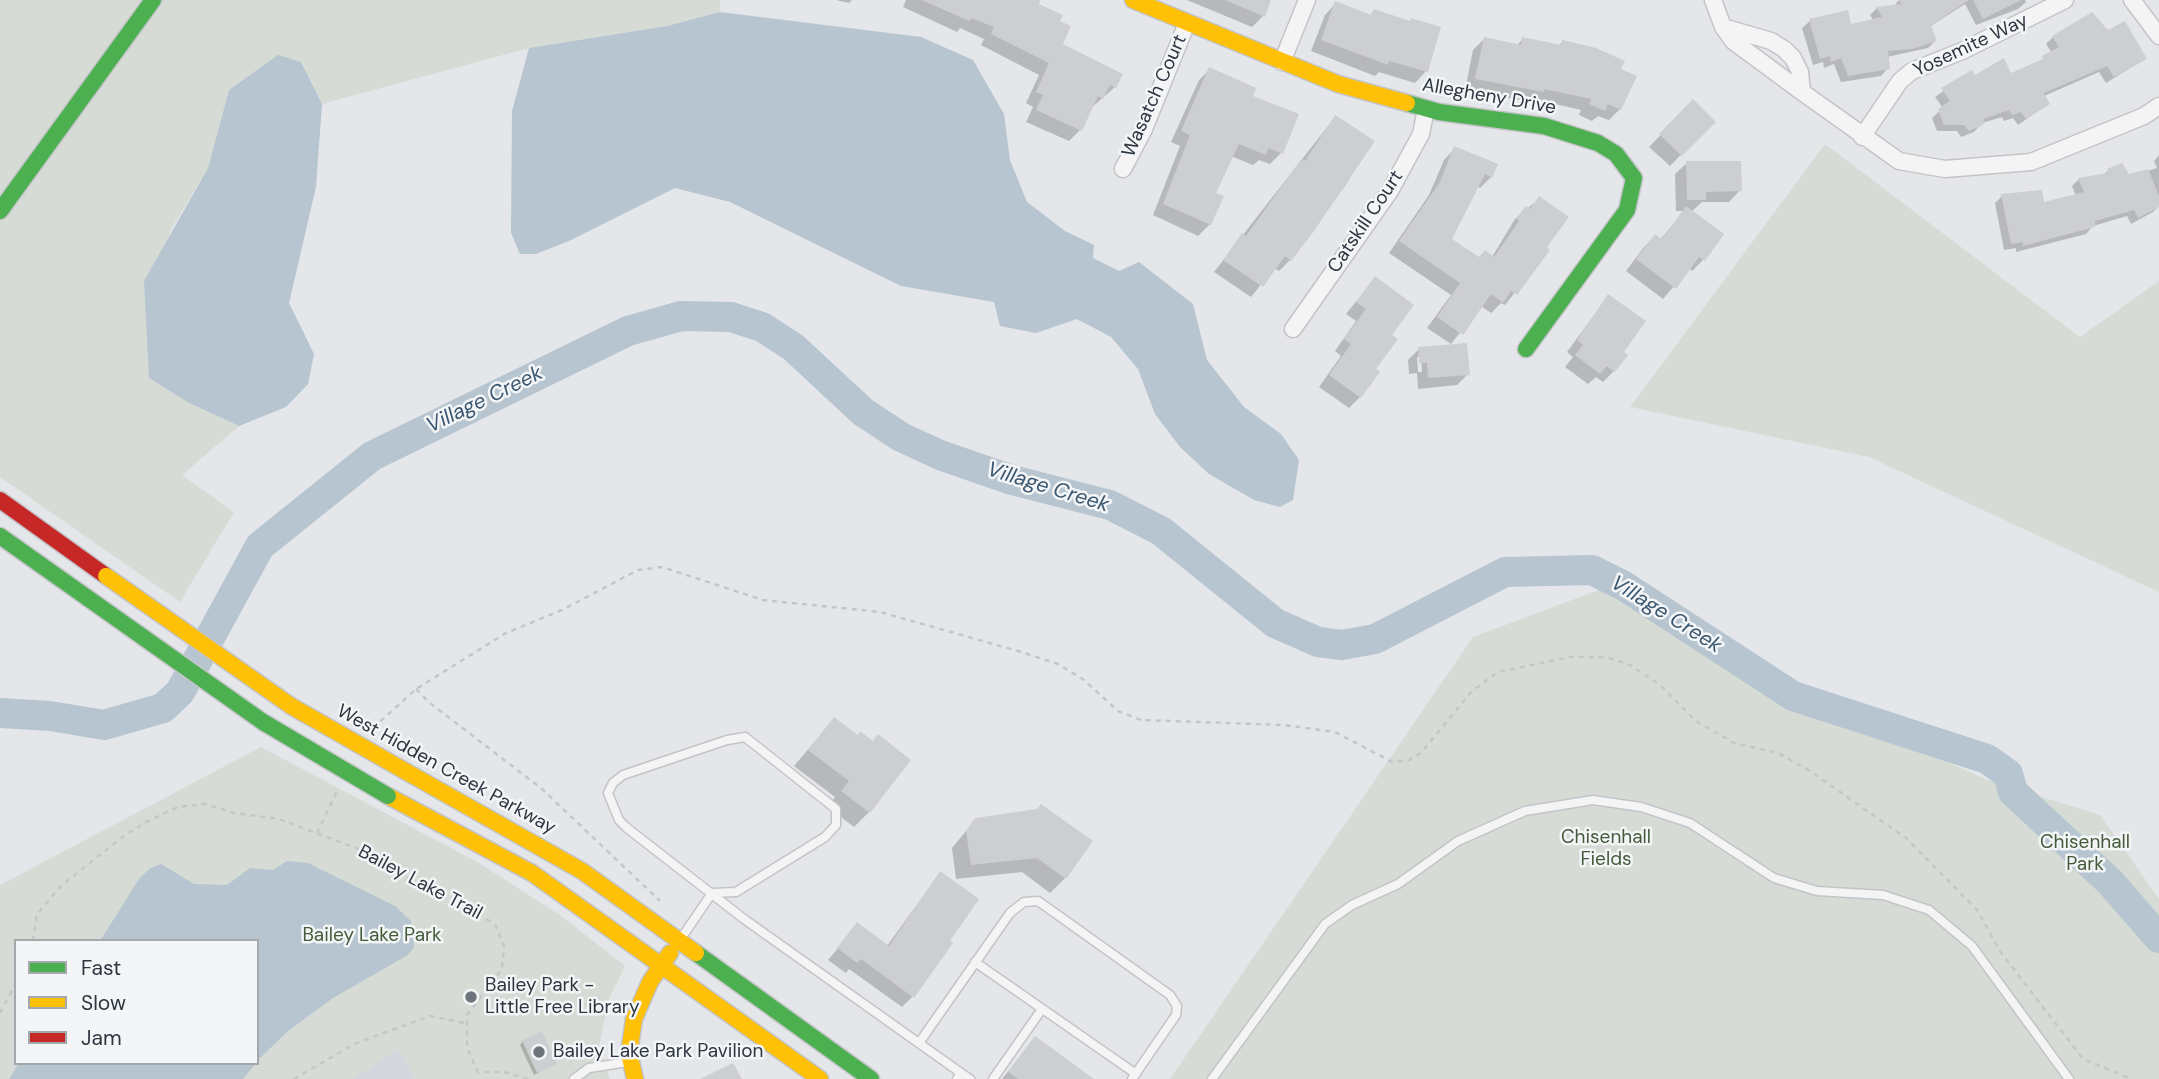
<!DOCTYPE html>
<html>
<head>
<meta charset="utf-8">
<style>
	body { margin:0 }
	#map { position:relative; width:2159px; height:1079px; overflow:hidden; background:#e4e6e9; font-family:"DM Sans",sans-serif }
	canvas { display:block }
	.legend { position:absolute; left:14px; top:939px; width:245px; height:126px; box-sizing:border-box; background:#f3f5f7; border:2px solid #a4a9ae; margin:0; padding:9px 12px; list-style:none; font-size:21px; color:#2d3640 }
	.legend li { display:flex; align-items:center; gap:14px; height:35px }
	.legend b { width:35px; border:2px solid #a4a9ae }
</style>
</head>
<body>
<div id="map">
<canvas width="2159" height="1079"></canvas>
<ul class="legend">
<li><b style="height:9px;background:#4caf50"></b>Fast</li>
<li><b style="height:9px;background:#ffc107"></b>Slow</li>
<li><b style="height:9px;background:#c62828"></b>Jam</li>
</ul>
</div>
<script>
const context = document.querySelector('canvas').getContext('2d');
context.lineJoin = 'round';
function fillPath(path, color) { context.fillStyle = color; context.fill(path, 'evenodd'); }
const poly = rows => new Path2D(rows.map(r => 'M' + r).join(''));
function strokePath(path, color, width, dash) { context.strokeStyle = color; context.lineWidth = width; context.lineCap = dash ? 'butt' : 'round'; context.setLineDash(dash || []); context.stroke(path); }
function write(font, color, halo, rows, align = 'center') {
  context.font = font + ' "DM Sans",sans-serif'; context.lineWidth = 5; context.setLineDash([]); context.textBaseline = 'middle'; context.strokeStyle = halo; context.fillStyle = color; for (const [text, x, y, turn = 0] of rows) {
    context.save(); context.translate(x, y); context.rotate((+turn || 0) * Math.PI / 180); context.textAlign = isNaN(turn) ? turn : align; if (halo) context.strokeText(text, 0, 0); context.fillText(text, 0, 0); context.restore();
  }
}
const built = poly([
	[399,1049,415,1079,352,1079]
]);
const green = poly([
	[0,0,720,0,720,12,667,26,529,48,322,104,301,62,229,90,208,168,170,231,149,378,189,403,239,426,182,475,234,512,180,602,0,477],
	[1825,144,2080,337,2159,281,2159,592,1869,457,1630,407],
	[1612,585,1781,686,1987,780,2100,815,2159,899,2159,1079,1170,1079,1473,637],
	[261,747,479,863,560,915,625,966,609,999,599,1047,610,1079,415,1079,399,1049,352,1079,0,1079,0,885],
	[16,941,257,941,257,1063,16,1063]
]);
const water = poly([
	[720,12,921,37,973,60,1004,114,1010,160,1027,202,1065,231,1094,245,1093,258,1119,271,1139,262,1193,304,1207,360,1244,407,1281,434,1299,460,1293,500,1280,507,1254,500,1209,474,1180,447,1155,414,1138,369,1111,337,1077,319,1036,333,1000,326,994,302,901,286,730,202,675,188,569,241,536,254,520,254,511,233,512,111,529,48,667,26],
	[278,55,301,62,322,104,316,187,289,303,314,354,308,384,286,407,239,426,189,403,149,378,144,281,208,168,229,90],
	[287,861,308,863,395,906,411,921,414,947,408,955,333,998,288,1031,257,1061,257,941,100,941,139,879,149,869,161,864,194,884,227,885,250,868,273,870],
	[19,1063,256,1063,243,1079,9,1079]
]);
const shadow = poly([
	[836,0,852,0,849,3],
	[906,0,1027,0,1057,22,1061,44,1115,87,1090,109,1080,130,1069,141,1026,122,1033,107,1026,103,1039,75,981,45,984,39,960,28,957,32,903,7],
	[1187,0,1270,0,1263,16,1252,27],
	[1899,0,2025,0,2026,2,2018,9,1976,25,1965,4,1929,27,1935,41,1928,48,1887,57,1888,68,1881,76,1841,82,1834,64,1824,68,1823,62,1813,65,1802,28,1810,21,1847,12,1850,26,1873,20,1870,15,1877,8,1894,6],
	[1336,3,1369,16,1374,11,1408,23,1411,20,1426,71,1415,83,1379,72,1375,76,1311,51,1325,15],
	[2108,32,2145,59,2106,83,2099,72,2044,96,2048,104,2018,125,2013,118,2004,121,2002,117,1982,123,1974,132,1961,137,1957,131,1937,131,1932,118,1943,108,1935,97,1971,72,1974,78,2011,75,2037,64,2052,53,2046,44,2053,37],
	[1484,39,1516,46,1523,39,1558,46,1563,42,1619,70,1620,109,1609,120,1598,116,1592,121,1579,115,1581,110,1534,99,1531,102,1465,90,1473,50],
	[1210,69,1281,153,1270,164,1259,160,1253,165,1231,156,1214,193,1222,197,1210,224,1198,236,1153,215,1180,146,1171,142,1199,80],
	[1693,102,1713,122,1670,166,1649,147],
	[1335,117,1372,141,1345,186,1290,260,1279,271,1274,268,1251,297,1214,272],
	[1455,148,1491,177,1480,188,1477,186,1449,239,1478,259,1492,257,1515,219,1540,198,1544,248,1548,250,1505,305,1501,303,1491,313,1481,306,1451,344,1427,328,1451,295,1389,253,1429,195,1444,160],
	[2159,155,2159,206,2153,212,2131,224,2127,216,2093,226,2086,234,2016,252,2016,248,2004,250,1995,203,2002,196,2042,204,2076,196,2072,186,2079,179,2103,175,2108,171,2128,177,2157,168,2154,161],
	[1687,163,1740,190,1729,202,1702,202,1691,212,1722,235,1703,260,1692,271,1689,268,1663,299,1626,271,1644,247,1655,236,1660,240,1684,211,1676,211,1675,174],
	[1375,278,1390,335,1360,397,1349,408,1319,387,1341,356,1335,351,1356,321,1346,314],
	[1608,296,1621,352,1614,371,1603,382,1596,377,1588,384,1565,367,1573,357,1567,352],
	[1419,349,1468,374,1457,385,1418,389,1417,373,1409,374,1408,360],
	[1417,357,1421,357,1422,372,1418,372],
	[834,719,857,737,873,742,869,812,854,827,828,807,835,797,794,766],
	[1036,811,1065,878,1050,893,1022,872,956,879,952,848,976,819],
	[940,873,913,996,902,1007,849,969,846,973,828,960,858,924,887,946],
	[1035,1038,1090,1079,1002,1079],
	[523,1041,555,1064,534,1075,520,1045]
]);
const river = poly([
	[0,713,50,716,104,725,163,708,180,692,260,546,372,456,628,331,681,316,731,317,762,327,793,347,863,412,901,437,940,455,1012,480,1110,505,1161,531,1275,623,1318,642,1342,645,1375,639,1505,572,1592,570,1624,586,1793,696,1987,759,2008,774,2013,792,2110,882,2159,938]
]);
const building = poly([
	[922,0,1040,0,1039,4,1063,15,1060,21,1071,26,1063,44,1123,74,1116,88,1110,85,1103,99,1098,96,1082,131,1036,110,1043,95,1036,92,1049,63,991,34,994,27,971,18,969,21],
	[1225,0,1271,0,1265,17],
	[1899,0,1969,0,1931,25,1937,41,1912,49,1888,51,1890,69,1848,76,1841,58,1831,62,1830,56,1820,59,1809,19,1848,10,1851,24,1882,17,1876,7,1901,4],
	[1973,0,2021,0,1983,19],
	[1335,1,1371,15,1374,9,1410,21,1411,18,1441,27,1428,72,1389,61,1388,65,1321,40],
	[2092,12,2108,30,2125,21,2147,59,2114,77,2107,66,2044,93,2050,104,2026,119,2021,112,2012,115,2009,110,1984,119,1983,125,1969,131,1964,125,1944,125,1938,109,1950,101,1941,88,1972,70,1975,75,2004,58,2011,73,2043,59,2042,56,2059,47,2052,36],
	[1484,37,1521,45,1522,37,1561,45,1562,40,1596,48,1625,61,1621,69,1637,76,1621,110,1608,104,1605,111,1589,104,1591,99,1544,89,1544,92,1475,79],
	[1209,67,1256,88,1253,96,1299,114,1283,154,1268,148,1266,155,1239,144,1216,193,1224,196,1211,225,1163,204,1190,135,1181,131],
	[1693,99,1716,122,1682,156,1659,134],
	[1335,115,1375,141,1314,231,1291,261,1285,256,1263,287,1223,260,1242,233,1246,236,1302,158,1305,161],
	[1454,146,1498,164,1492,178,1485,174,1452,239,1479,257,1485,250,1494,257,1519,221,1516,218,1526,206,1530,209,1539,196,1569,217,1547,247,1550,250,1517,295,1511,291,1503,303,1491,294,1463,335,1437,317,1460,283,1399,241,1440,182],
	[1686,161,1741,161,1742,191,1706,192,1706,200,1687,200],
	[2122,163,2129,174,2148,169,2159,196,2159,207,2138,218,2134,210,2095,221,2095,227,2023,246,2023,242,2011,244,2001,194,2042,190,2044,202,2084,192,2078,178,2108,173,2107,169],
	[1686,206,1724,234,1705,261,1699,257,1676,289,1636,259,1655,234,1662,239],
	[1375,276,1414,305,1392,335,1398,339,1376,369,1380,372,1361,398,1329,375,1351,344,1344,339,1366,309,1356,302],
	[1608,294,1646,321,1624,352,1628,355,1615,372,1607,366,1600,374,1575,355,1583,345,1577,340],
	[1467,343,1470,375,1428,378,1427,363,1419,363,1418,347],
	[834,717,858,735,860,731,873,741,878,734,911,760,870,813,841,791,849,781,808,750],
	[1041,804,1093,841,1066,879,1037,858,971,865,966,831,975,818,1037,809],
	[940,871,979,899,950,941,953,943,914,998,861,959,857,963,837,948,857,922,889,946],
	[542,1031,557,1064,537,1073,522,1040],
	[1035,1036,1094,1079,1018,1079,1008,1072],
	[733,1063,742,1079,700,1079]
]);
const path = poly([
	[416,689,430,703,542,789,660,901],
	[373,728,416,689,506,633,562,610,638,570,662,567,763,600,880,612,1018,651,1058,664,1084,680,1118,711,1141,720,1284,725,1335,732,1392,762,1409,760,1421,753,1472,691,1498,672,1570,657,1606,657,1630,665,1660,685,1696,721,1734,743,1778,753,1810,771,1906,838,1978,911,1999,950,2083,1059,2132,1079],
	[317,833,338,789],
	[33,941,37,914,61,886,121,838,146,822,178,807,205,804,234,813,279,819,369,853,421,887,480,914,496,926,504,946,502,969,467,1015,467,1048,478,1072,504,1072,528,1079],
	[0,1013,16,983],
	[294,1079,354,1044,430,1016,465,1023]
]);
const lane = poly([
	[712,893,736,892,825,837,836,825,836,809,745,737,727,740,623,775,613,783,608,793,619,820,627,828,744,919,961,1073,957,1079],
	[680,940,712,893],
	[975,962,1136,1074],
	[919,1043,1010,913,1024,902,1038,901,1170,995,1177,1006,1176,1015,1132,1079],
	[961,1073,970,1079],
	[574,1079,589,1068,628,1062],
	[993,1079,1042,1009],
	[1212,1079,1325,924,1352,905,1398,884,1458,841,1525,811,1593,800,1641,807,1690,823,1774,878,1817,891,1883,895,1929,910,1972,946,2069,1079]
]);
const street = poly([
	[1713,0,1723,27,1733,41,1802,92,1800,72,1793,58,1784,49,1771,41,1723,27],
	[2132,0,2159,36],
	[1282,62,1307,0],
	[1802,92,1899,161,1945,169,2031,162,2144,116,2159,106],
	[1862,137,1900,81,1912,71,1962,51,2065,0],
	[1123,169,1144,129,1187,23],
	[1293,329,1390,191,1421,134,1426,109]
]);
const fast = poly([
	[1407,103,1439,112,1544,126,1598,143,1616,154,1634,178,1627,210,1526,349],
	[0,211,153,0],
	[0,536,89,599],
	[696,953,871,1079]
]);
const slow = poly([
	[1133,0,1338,84,1407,103],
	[405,771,582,871,696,953],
	[388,796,532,873,820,1079],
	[635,1079,629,1053,634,1019,650,982,670,953]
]);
const jam = poly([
	[0,500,106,576]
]);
const fastBridge = poly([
	[89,599,263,722,388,796]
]);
const slowBridge = poly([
	[106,576,291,706,405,771]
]);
const markers = [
	[471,997,7,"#6d747b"],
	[539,1052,7,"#6d747b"]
];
const streetNames = [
	["Yosemite Way",1971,46,-25],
	["Wasatch Court",1155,96,-66],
	["Allegheny Drive",1489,97,10],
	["Catskill Court",1366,222,-56],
	["West Hidden Creek Parkway",446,770,29],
	["Bailey Lake Trail",420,883,28]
];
const parkNames = [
	["Chisenhall",1606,838],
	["Fields",1606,860],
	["Chisenhall",2085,843],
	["Park",2085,865],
	["Bailey Lake Park",372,936]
];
const poiNames = [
	["Bailey Park -",485,986],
	["Little Free Library",485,1008],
	["Bailey Lake Park Pavilion",553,1052]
];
const waterNames = [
	["Village Creek",485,400,-26],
	["Village Creek",1048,488,17],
	["Village Creek",1666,615,32]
];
fillPath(built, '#d3d6dc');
fillPath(green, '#d6dcd5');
fillPath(water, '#b6c5d0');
fillPath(shadow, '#0003');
strokePath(river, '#b6c5d0', 30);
fillPath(building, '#cdced1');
strokePath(lane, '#c3c4c7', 11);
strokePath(street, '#c3c4c7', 19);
strokePath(fast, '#c3c4c7', 19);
strokePath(slow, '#c3c4c7', 19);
strokePath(jam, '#c3c4c7', 19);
strokePath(path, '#c4c7c9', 2.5, [5, 5]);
strokePath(lane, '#f4f4f5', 8);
strokePath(street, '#f4f4f5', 16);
strokePath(fast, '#4caf50', 16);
strokePath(slow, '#ffc107', 16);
strokePath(jam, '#c62828', 16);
strokePath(fastBridge, '#c3c4c7', 19, []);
strokePath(slowBridge, '#c3c4c7', 19, []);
strokePath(fastBridge, '#4caf50', 16);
strokePath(slowBridge, '#ffc107', 16);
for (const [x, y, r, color] of markers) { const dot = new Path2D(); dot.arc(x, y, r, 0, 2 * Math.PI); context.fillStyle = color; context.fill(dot); strokePath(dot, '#f3f5f7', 2.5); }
write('19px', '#2d3640', '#f3f5f7', streetNames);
write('19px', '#445b3b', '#f3f5f7', parkNames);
write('19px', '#2d3640', '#f3f5f7', poiNames, 'left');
write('italic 21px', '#3a5771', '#f3f5f7', waterNames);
</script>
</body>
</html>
